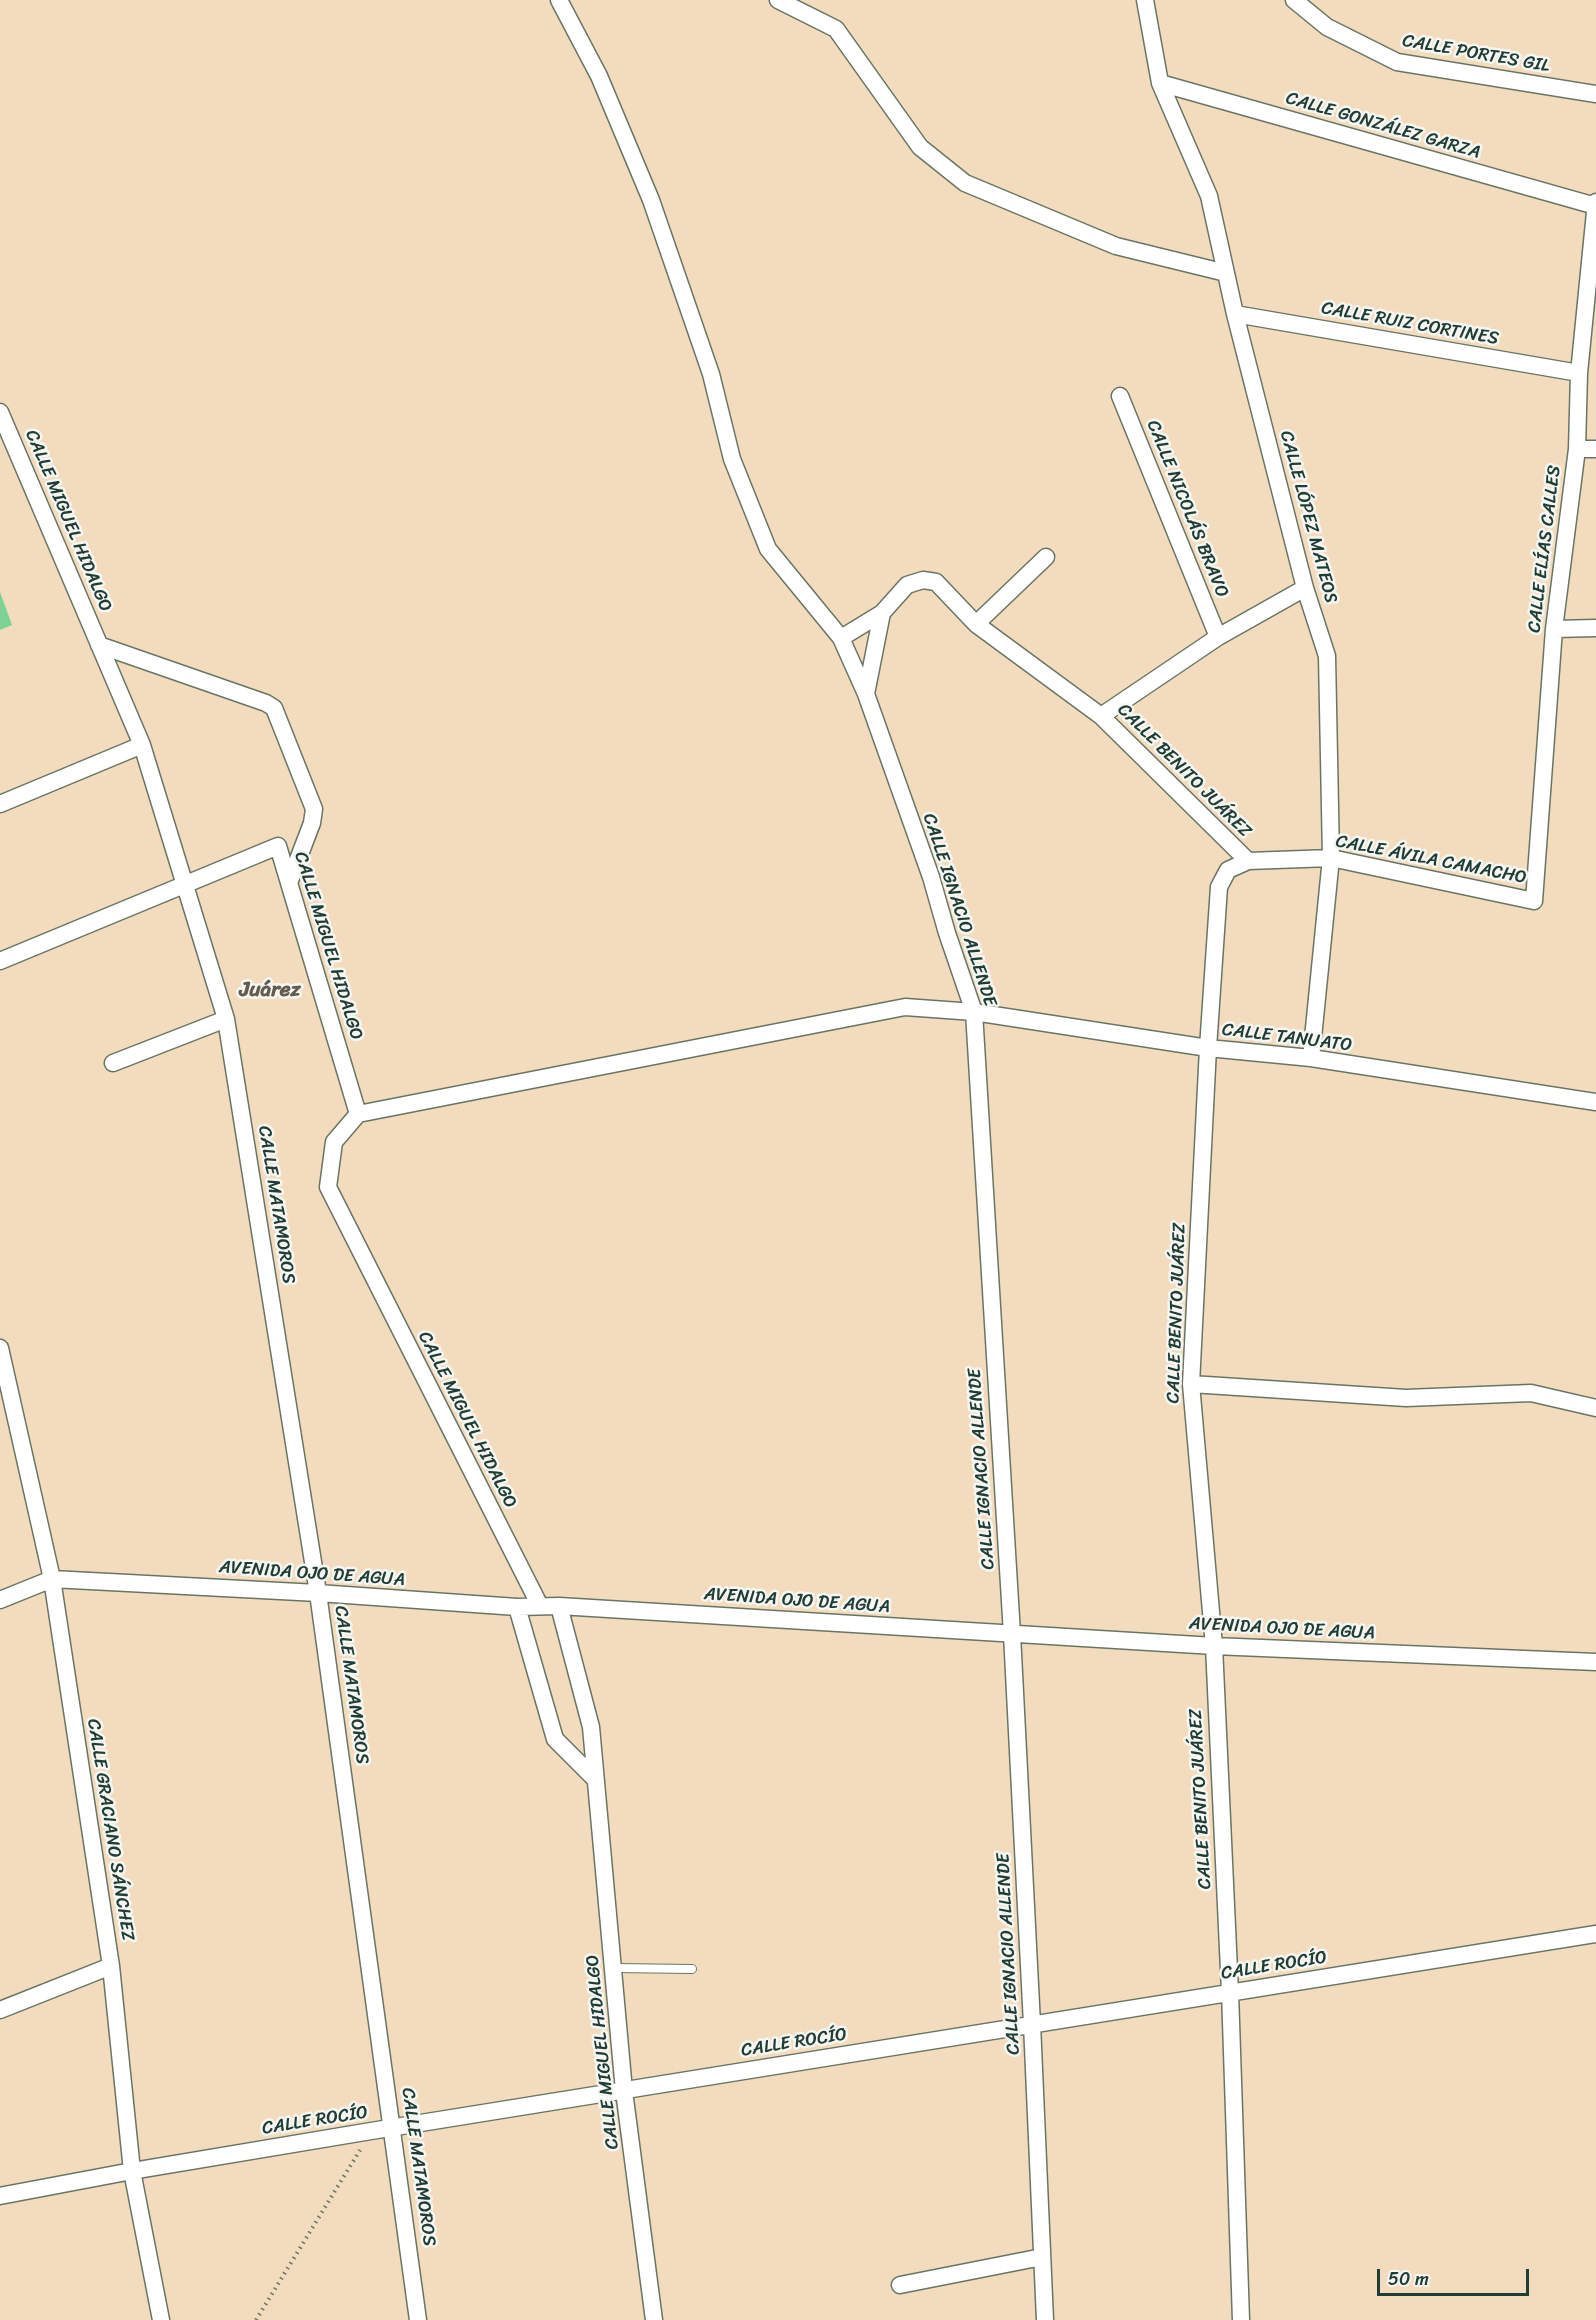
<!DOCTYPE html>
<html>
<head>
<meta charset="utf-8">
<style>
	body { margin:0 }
	#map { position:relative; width:1596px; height:2320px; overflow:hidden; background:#f3dcbd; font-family:Sriracha,sans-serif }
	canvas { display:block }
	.scale { position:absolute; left:1377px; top:2269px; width:152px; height:27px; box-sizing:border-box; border:3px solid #1f3d34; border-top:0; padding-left:8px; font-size:18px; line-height:21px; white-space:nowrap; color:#1f3d34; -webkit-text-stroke:4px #f6f6f2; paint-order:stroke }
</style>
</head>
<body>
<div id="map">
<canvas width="1596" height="2320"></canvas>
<div class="scale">50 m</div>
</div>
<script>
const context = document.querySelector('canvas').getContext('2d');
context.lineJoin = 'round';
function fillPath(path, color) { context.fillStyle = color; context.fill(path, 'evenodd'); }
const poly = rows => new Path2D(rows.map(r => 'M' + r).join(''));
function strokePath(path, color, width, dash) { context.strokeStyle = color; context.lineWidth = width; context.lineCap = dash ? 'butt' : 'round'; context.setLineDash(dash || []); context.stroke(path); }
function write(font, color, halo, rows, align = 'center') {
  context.font = font + ' Sriracha,sans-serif'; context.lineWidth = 5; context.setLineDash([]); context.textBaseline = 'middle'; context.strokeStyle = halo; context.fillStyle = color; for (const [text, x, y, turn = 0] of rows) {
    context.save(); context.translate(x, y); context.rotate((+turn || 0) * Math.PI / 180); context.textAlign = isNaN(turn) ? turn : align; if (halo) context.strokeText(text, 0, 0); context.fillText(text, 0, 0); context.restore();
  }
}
const green = poly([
	[0,592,12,625,0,630]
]);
const path = poly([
	[256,2320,360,2150]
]);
const service = poly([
	[615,1968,692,1969]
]);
const minor = poly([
	[559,0,599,76,651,200,711,374,732,459,768,549,841,638,866,694,931,877,947,933,974,1012,1012,1634,1032,2024,1045,2320],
	[778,0,836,29,920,147,965,183,1116,246,1226,273],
	[1145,0,1160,83,1209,196,1235,314,1305,588,1327,656,1331,858,1311,1058],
	[1294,0,1327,27,1397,62,1596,94],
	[1160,83,1596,206],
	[1235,314,1579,373],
	[1120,396,1218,637],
	[0,412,142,745,226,1019,318,1593,418,2320],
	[1577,449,1596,449],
	[976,624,1046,557],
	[1554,629,1596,628],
	[841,638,882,613,907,585,923,580,936,582,976,624,1101,716,1248,861],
	[99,645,266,703,274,708,314,809,312,823,289,883],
	[866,694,882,613],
	[1101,716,1218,637,1305,588],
	[0,804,142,745],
	[0,961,278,846,358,1114,334,1142,328,1187,540,1606],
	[113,1063,226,1019],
	[358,1114,905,1007,974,1012,1208,1048,1311,1058,1596,1102],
	[0,1348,52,1579,111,1966,132,2171,161,2320],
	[1191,1384,1406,1398,1531,1393,1596,1408],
	[0,1600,52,1579,318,1593,517,1607,559,1606,1214,1646,1596,1662],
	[559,1606,591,1727,624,2091,654,2320],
	[517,1607,555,1739,596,1780],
	[0,2010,111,1966],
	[0,2196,132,2171,371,2131,1596,1934],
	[900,2285,1042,2257],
	[1241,2320,1230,1992,1214,1646,1191,1384,1208,1048,1219,887,1228,870,1248,861,1331,858,1534,901,1554,629,1577,449,1579,373,1596,202]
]);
const streetNames = [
	["CALLE PORTES GIL",1476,54,10],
	["CALLE GONZÁLEZ GARZA",1383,126,16],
	["CALLE RUIZ CORTINES",1410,324,10],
	["CALLE NICOLÁS BRAVO",1187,509,68],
	["CALLE LÓPEZ MATEOS",1308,517,75],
	["CALLE MIGUEL HIDALGO",68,521,67],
	["CALLE ELÍAS CALLES",1545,549,-83],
	["CALLE BENITO JUÁREZ",1184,771,45],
	["CALLE ÁVILA CAMACHO",1431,860,11],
	["CALLE IGNACIO ALLENDE",959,910,72],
	["CALLE MIGUEL HIDALGO",328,946,73],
	["CALLE TANUATO",1287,1038,7],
	["CALLE MATAMOROS",276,1205,81],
	["CALLE BENITO JUÁREZ",1177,1313,-88],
	["CALLE MIGUEL HIDALGO",467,1420,63],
	["CALLE IGNACIO ALLENDE",982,1469,-94],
	["AVENIDA OJO DE AGUA",312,1574,4],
	["AVENIDA OJO DE AGUA",797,1601,4],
	["AVENIDA OJO DE AGUA",1282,1629,3],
	["CALLE MATAMOROS",351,1685,82],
	["CALLE BENITO JUÁREZ",1201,1799,-93],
	["CALLE GRACIANO SÁNCHEZ",110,1830,81],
	["CALLE IGNACIO ALLENDE",1009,1954,-93],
	["CALLE ROCÍO",1274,1966,-9],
	["CALLE ROCÍO",794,2043,-9],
	["CALLE MIGUEL HIDALGO",603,2052,-96],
	["CALLE ROCÍO",315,2121,-9],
	["CALLE MATAMOROS",418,2167,82]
];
const quarterNames = [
	["Juárez",270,991]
];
fillPath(green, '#7cd295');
strokePath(service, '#697564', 10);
strokePath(minor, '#697564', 19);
strokePath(path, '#697564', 4, [1.5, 4.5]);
strokePath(service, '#fff', 8);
strokePath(minor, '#fff', 16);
write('18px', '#1f3d34', '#f6f6f2', streetNames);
write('bold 21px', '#645a4d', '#f6f6f2', quarterNames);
</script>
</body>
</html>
